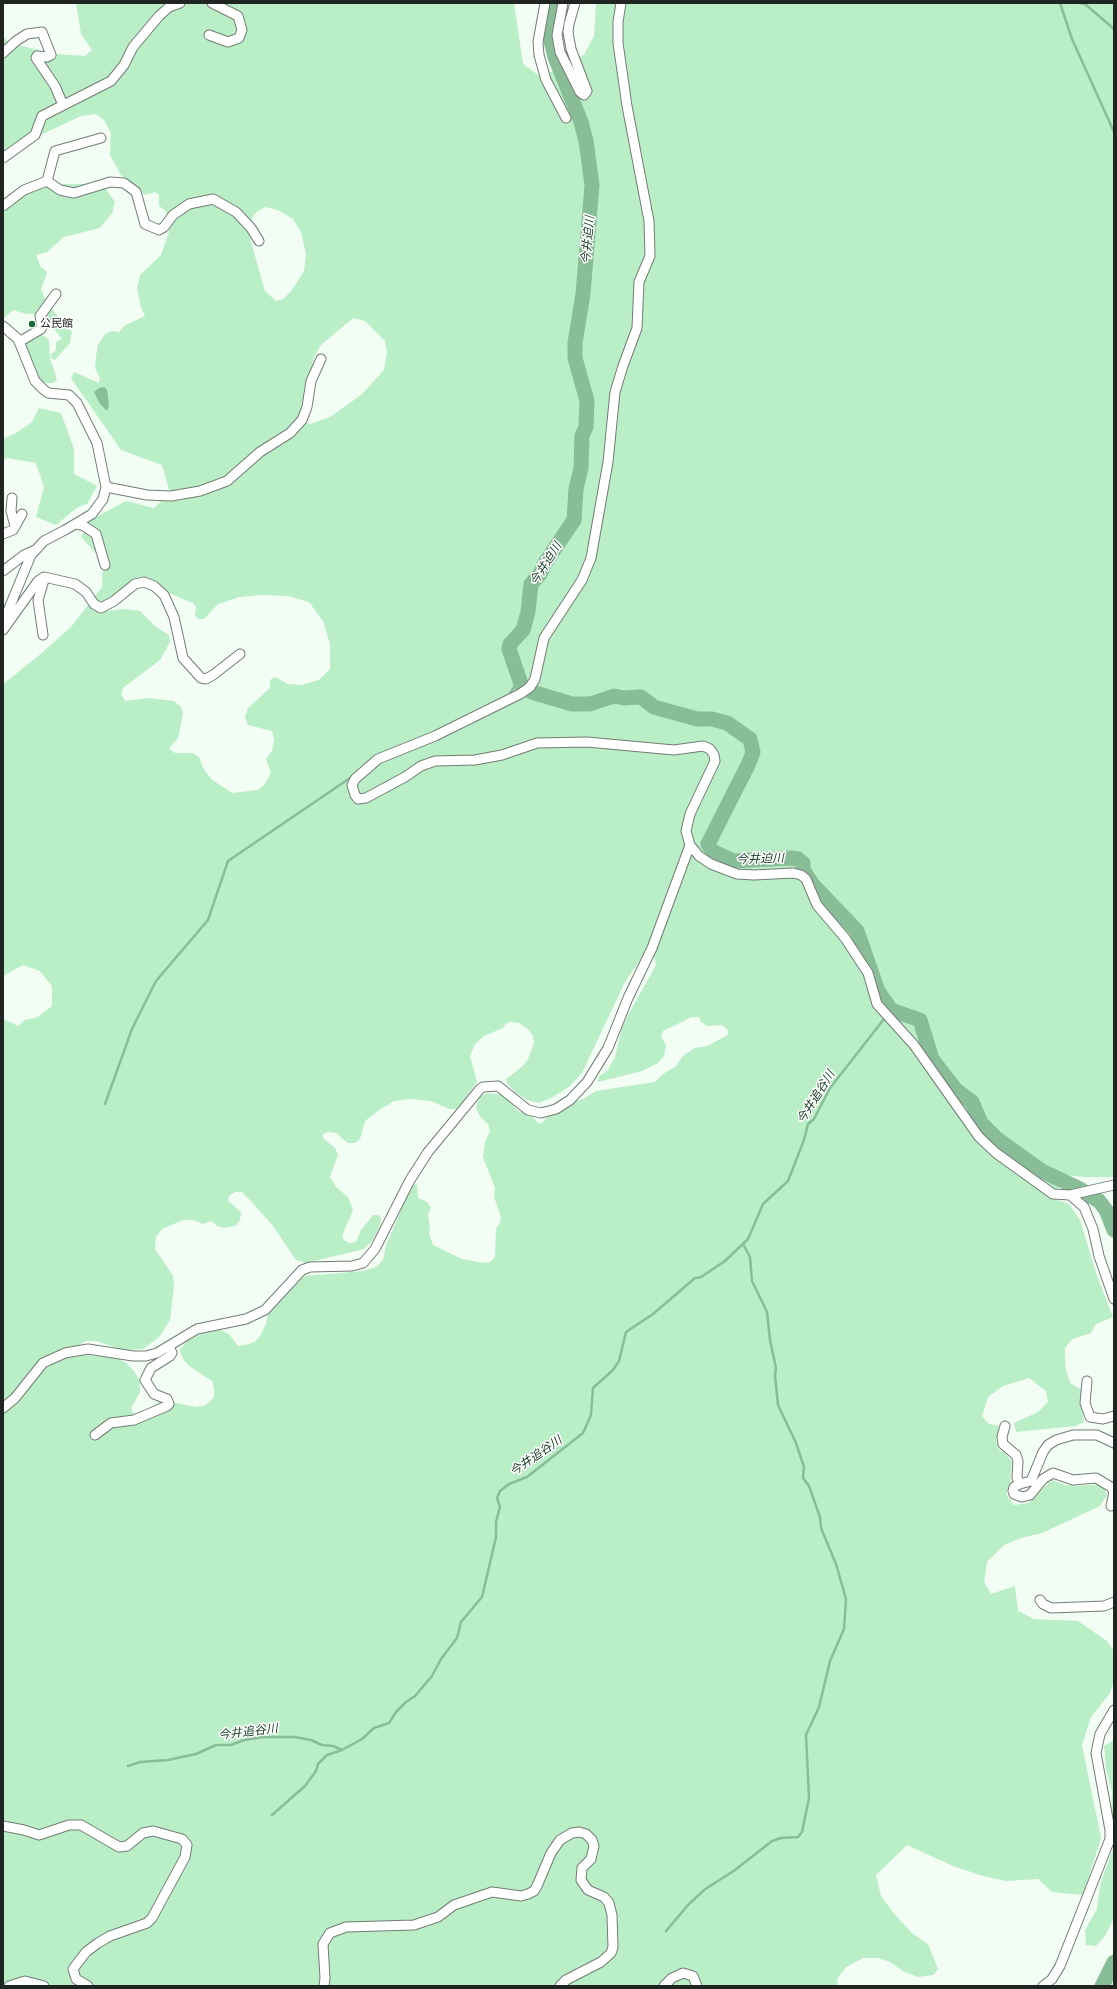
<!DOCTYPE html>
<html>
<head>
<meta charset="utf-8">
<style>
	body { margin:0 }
	#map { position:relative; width:1117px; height:1989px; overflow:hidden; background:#f2fdf4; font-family:Mulish,sans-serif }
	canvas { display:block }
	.frame { position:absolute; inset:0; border:4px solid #212522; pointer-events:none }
</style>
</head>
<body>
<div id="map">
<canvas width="1117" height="1989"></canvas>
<div class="frame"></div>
</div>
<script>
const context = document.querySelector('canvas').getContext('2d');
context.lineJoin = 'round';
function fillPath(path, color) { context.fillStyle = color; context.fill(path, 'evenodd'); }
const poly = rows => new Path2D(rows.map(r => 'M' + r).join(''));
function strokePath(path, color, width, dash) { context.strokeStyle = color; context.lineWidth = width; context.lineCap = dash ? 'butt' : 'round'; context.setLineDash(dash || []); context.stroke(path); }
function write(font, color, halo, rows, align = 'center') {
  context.font = font + ' Mulish,"Noto Sans JP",sans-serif'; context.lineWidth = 3; context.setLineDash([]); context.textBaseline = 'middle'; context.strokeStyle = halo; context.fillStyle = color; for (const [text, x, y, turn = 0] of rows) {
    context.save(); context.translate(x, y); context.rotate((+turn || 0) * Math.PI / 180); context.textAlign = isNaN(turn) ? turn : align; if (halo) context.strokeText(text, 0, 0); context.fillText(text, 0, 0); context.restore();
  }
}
const green = poly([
	[76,3,514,3,523,64,541,77,584,55,594,36,596,3,1114,3,1114,1177,1085,1177,1063,1175,1054,1199,1069,1204,1080,1220,1097,1276,1113,1317,1096,1324,1091,1333,1072,1339,1065,1348,1065,1366,1070,1383,1082,1390,1081,1406,1084,1422,1075,1426,1016,1432,1014,1423,1038,1412,1048,1402,1046,1391,1029,1378,1003,1386,988,1397,982,1416,989,1424,999,1426,996,1441,999,1450,1005,1453,1012,1462,1010,1485,1006,1494,1014,1505,1028,1503,1052,1480,1065,1485,1077,1486,1102,1484,1107,1495,1100,1506,1042,1533,1021,1538,1004,1545,987,1562,984,1582,991,1594,1015,1586,1018,1611,1034,1619,1078,1621,1107,1641,1114,1651,1114,1681,1110,1693,1091,1717,1082,1745,1101,1838,1083,1895,1052,1892,1038,1879,1006,1881,983,1876,953,1866,907,1845,876,1875,881,1896,895,1915,912,1933,928,1944,938,1969,933,1975,918,1977,903,1971,890,1962,878,1958,863,1958,846,1967,837,1979,838,1986,3,1986,3,1019,18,1026,25,1020,38,1017,52,1006,52,986,40,971,23,965,5,975,3,982,3,684,36,658,71,627,102,587,103,561,81,537,91,520,126,501,154,508,170,493,162,465,121,450,71,378,74,372,99,383,100,378,95,368,96,356,98,345,105,334,112,331,119,332,124,326,145,316,141,307,137,289,140,275,161,255,169,232,166,211,159,206,159,195,155,192,145,195,121,175,110,155,111,133,104,120,96,114,81,116,19,145,3,155,3,37,10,43,55,54,85,56,92,50,81,34],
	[265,207,278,210,293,219,301,232,306,254,304,271,292,290,283,299,276,301,265,291,249,235,253,216,258,211],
	[353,318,365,321,385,341,387,352,384,370,361,395,330,417,310,424,302,422,299,417,314,357,321,345],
	[157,582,171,594,193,603,196,607,195,616,199,619,204,619,218,604,240,597,260,595,288,596,309,602,323,621,330,644,330,669,319,680,302,685,288,684,275,677,270,680,270,688,248,708,245,717,248,725,272,731,274,739,272,751,266,759,271,773,265,784,258,790,232,793,211,779,203,768,199,757,192,753,175,753,169,749,178,738,183,714,181,707,174,701,149,698,125,701,121,694,123,688,160,660,170,642,169,635,156,627,140,611,123,609,100,612,141,585],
	[648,952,653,952,656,965,622,1026,615,1057,607,1071,599,1076,598,1082,642,1071,658,1063,664,1056,666,1045,661,1037,663,1031,692,1017,699,1017,701,1022,707,1026,722,1025,728,1030,728,1035,707,1046,695,1048,683,1056,676,1066,663,1074,655,1082,596,1091,583,1099,572,1102,551,1111,543,1122,539,1124,533,1117,518,1111,503,1095,487,1093,480,1097,476,1108,481,1118,488,1124,490,1131,485,1142,483,1157,495,1188,494,1197,501,1217,500,1223,496,1229,495,1257,490,1262,483,1263,462,1259,433,1245,429,1234,430,1226,428,1214,431,1208,427,1202,418,1198,417,1185,411,1184,401,1197,400,1213,386,1245,383,1260,376,1267,363,1271,305,1276,275,1301,268,1312,266,1324,260,1336,256,1341,249,1344,238,1346,229,1334,219,1329,203,1333,187,1341,180,1350,183,1359,189,1366,212,1381,214,1388,214,1397,206,1405,196,1407,161,1400,153,1406,139,1414,133,1413,131,1408,140,1392,140,1381,134,1371,126,1363,115,1357,92,1356,79,1352,78,1346,86,1341,96,1341,120,1349,129,1350,143,1349,159,1337,170,1320,174,1286,173,1276,155,1249,156,1237,162,1229,183,1220,194,1220,202,1224,211,1221,217,1226,224,1228,235,1226,240,1220,241,1212,228,1201,229,1196,235,1192,242,1192,251,1201,273,1226,296,1260,306,1263,364,1249,372,1241,380,1226,381,1218,378,1215,373,1215,361,1230,356,1242,350,1243,345,1241,342,1236,353,1210,348,1197,336,1187,330,1177,338,1154,335,1148,323,1138,323,1134,328,1132,336,1133,348,1143,355,1143,360,1139,365,1121,379,1110,394,1101,410,1099,431,1101,449,1109,456,1109,462,1103,477,1082,470,1056,475,1044,484,1036,503,1028,506,1023,511,1022,519,1023,528,1029,533,1036,534,1043,528,1059,523,1066,506,1079,507,1083,515,1092,527,1100,539,1103,553,1097,570,1086,582,1073,625,982,640,960],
	[47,184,91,184,106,189,115,202,112,213,100,228,64,237,47,252,36,255,40,266,47,272,41,290,49,306,72,332,70,343,55,360,51,358,51,354,56,350,56,342,62,339,50,324,43,325,34,314,26,314,13,310,3,319,3,209,17,198],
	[41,334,49,340,50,358,57,380,53,383,47,383,40,380,25,344,30,338],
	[39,408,61,413,74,449,74,474,97,486,87,504,78,507,56,525,36,517,44,487,36,463,7,458,3,460,3,439,16,433,32,422],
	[1114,1740,1114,1824,1111,1811,1112,1791,1106,1769,1104,1746],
	[1114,1846,1114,1918,1105,1936,1096,1946,1086,1945,1085,1930,1097,1909,1100,1885]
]);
const water = poly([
	[104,387,107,390,109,406,107,411,100,404,94,392,99,388]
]);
const stream = poly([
	[1060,3,1072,39,1114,132],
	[1081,3,1085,4,1114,29],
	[509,695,514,687,521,684],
	[105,1104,132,1029,156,981,208,920,228,861,353,776],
	[128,1766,140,1762,168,1760,196,1754,216,1745,231,1745,244,1740,263,1737,295,1737,311,1740,322,1745,333,1746,342,1750,362,1739,374,1728,389,1723,396,1712,406,1702,415,1696,432,1676,441,1659,457,1638,461,1622,482,1597,496,1537,496,1522,500,1507,497,1498,500,1491,509,1484,527,1477,583,1433,591,1415,593,1388,613,1370,619,1361,626,1332,653,1314,695,1278,701,1277,725,1261,748,1239,763,1204,788,1181,804,1140,808,1124,814,1119,830,1088,891,1010],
	[272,1815,305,1786,316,1771,318,1764,327,1755,342,1750],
	[666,1931,688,1905,704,1890,735,1870,772,1841,781,1838,798,1837,802,1832,809,1798,806,1735,819,1707,830,1661,844,1629,846,1599,836,1564,821,1528,820,1517,809,1486,803,1478,804,1467,796,1443,778,1405,775,1376,776,1368,770,1340,767,1312,752,1281,750,1257,743,1244]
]);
const river = poly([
	[555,3,551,41,555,57,581,122,586,141,592,185,583,294,575,343,575,358,587,401,586,427,582,436,581,468,576,489,574,520,545,563,540,574,531,584,528,612,523,630,510,644,509,649,521,684,523,688,535,693,572,704,590,704,614,696,624,698,641,697,654,707,697,719,712,719,727,723,750,739,753,752,749,763,708,844,712,851,733,861,791,858,798,859,803,863,803,870,813,885,857,931,878,991,891,1010,920,1020,932,1059,956,1090,972,1102,981,1123,996,1138,1042,1171,1078,1188,1099,1201,1106,1210,1114,1230],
	[1102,1986,1114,1962]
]);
const minor = poly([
	[545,3,538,42,539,55,546,80,566,118],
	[563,3,557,35,560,52,580,92,584,95,587,91,571,49,568,32,569,24,575,3],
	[621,3,618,22,618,43,627,106,649,221,650,256,639,282,637,328,623,366,615,392,608,462,591,558,582,580,544,638,535,679,530,687,520,694,435,736,378,759,355,779,352,785,355,795,358,799,366,798,405,777,421,766,435,761,475,760,502,755,537,743,587,742,674,750,703,746,710,749,714,755,715,761,690,814,686,831,690,845,699,856,711,864,737,874,754,875,793,873,801,875,806,879,817,905,845,938,868,973,877,1004,914,1045,979,1137,996,1153,1053,1194,1070,1195,1114,1185],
	[209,35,228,42,239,38,242,30,238,16,212,3],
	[3,53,16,41,27,34,42,32,51,55,47,57,37,56,36,58,55,86,63,105],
	[3,158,35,135,42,116,111,81,124,65,133,47,159,16,169,7,180,3],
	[47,181,60,190,74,193,110,182,124,183,136,192,145,224,159,230,164,227,173,215,189,204,213,199,236,212,251,228,259,241],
	[3,206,24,190,47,181,55,151,101,138],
	[3,326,18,339,35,381,43,389,48,393,69,395,77,403,97,443,106,487,103,499,92,514,65,530,44,541,31,555,3,623],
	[19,342,41,329,42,327,40,316,56,294],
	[106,487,147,495,171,496,200,491,227,481,260,452,290,433,302,420,307,407,311,381,321,359],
	[12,498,11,511,15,526],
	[76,524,84,526,96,534,105,565],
	[3,534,13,530,22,514],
	[3,571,24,555,35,550],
	[3,630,38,581,44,577,75,584,86,592,94,604,101,608,114,601,135,584,144,582,154,586,164,595,174,617,183,658,201,678,206,679,213,675,240,654],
	[43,635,38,600,44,580],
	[1070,1195,1084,1207,1093,1229,1099,1256,1114,1299],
	[1087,1381,1085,1403,1090,1417,1103,1419,1114,1416],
	[3,1408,15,1398,43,1363,65,1353,88,1349,133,1356,146,1356,157,1353,197,1329,246,1319,265,1310,302,1270,310,1267,352,1266,363,1263,375,1249,410,1180,428,1152,480,1089,483,1087,498,1086,528,1110,541,1113,556,1109,570,1100,587,1082,608,1048,628,998,652,948,690,845],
	[1005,1426,1002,1437,1003,1444,1016,1455,1018,1461,1017,1478,1020,1484,1031,1481,1043,1452,1048,1445,1056,1440,1073,1435,1097,1435,1114,1443],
	[95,1435,111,1423,134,1420,167,1406,169,1404,167,1399,154,1394,145,1380,151,1368,170,1356,172,1353,169,1346],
	[1020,1484,1014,1487,1013,1491,1014,1494,1022,1497,1030,1495,1043,1479,1053,1473,1073,1480,1096,1478,1111,1487,1114,1492,1111,1506],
	[1040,1600,1043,1604,1051,1608,1104,1606,1114,1602],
	[3,1826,24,1830,39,1835,69,1825,81,1825,119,1847,127,1846,143,1833,153,1831,182,1839,187,1845,185,1857,152,1918,147,1923,110,1936,98,1943,86,1952,73,1969,76,1979,88,1986],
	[9,1986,25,1981,44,1986],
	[324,1986,325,1978,323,1944,330,1933,346,1927,414,1925,438,1917,454,1905,492,1892,521,1896,528,1894,534,1891,537,1886,551,1853,560,1840,572,1833,579,1832,586,1834,592,1840,594,1846,591,1859,582,1868,581,1880,588,1890,604,1897,609,1903,612,1915,613,1947,611,1953,601,1962,566,1980,560,1986],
	[664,1986,672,1978,683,1973,693,1976,697,1986],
	[1043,1986,1052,1979,1060,1966,1110,1839,1110,1830,1096,1753,1100,1734,1114,1710]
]);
const markers = [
	[32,324,4,"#186a3b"]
];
const poiNames = [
	["公民館",40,324]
];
const waterNames = [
	["今井迫川",588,240,-85],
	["今井迫川",546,564,-58],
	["今井迫川",760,859,-2],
	["今井追谷川",816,1097,-58],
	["今井追谷川",536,1456,-35],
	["今井追谷川",248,1732,-7]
];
fillPath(green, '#b9eec7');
fillPath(water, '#89bd98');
strokePath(stream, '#89bd98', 2.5);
strokePath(river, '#89bd98', 15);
strokePath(minor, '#727c74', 11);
strokePath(minor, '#fff', 9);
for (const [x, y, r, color] of markers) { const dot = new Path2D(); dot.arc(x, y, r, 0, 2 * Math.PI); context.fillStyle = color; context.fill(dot); strokePath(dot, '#fff', 1.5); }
write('11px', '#212522', '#fff', poiNames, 'left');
write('italic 12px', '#123b22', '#fff', waterNames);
</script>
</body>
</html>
